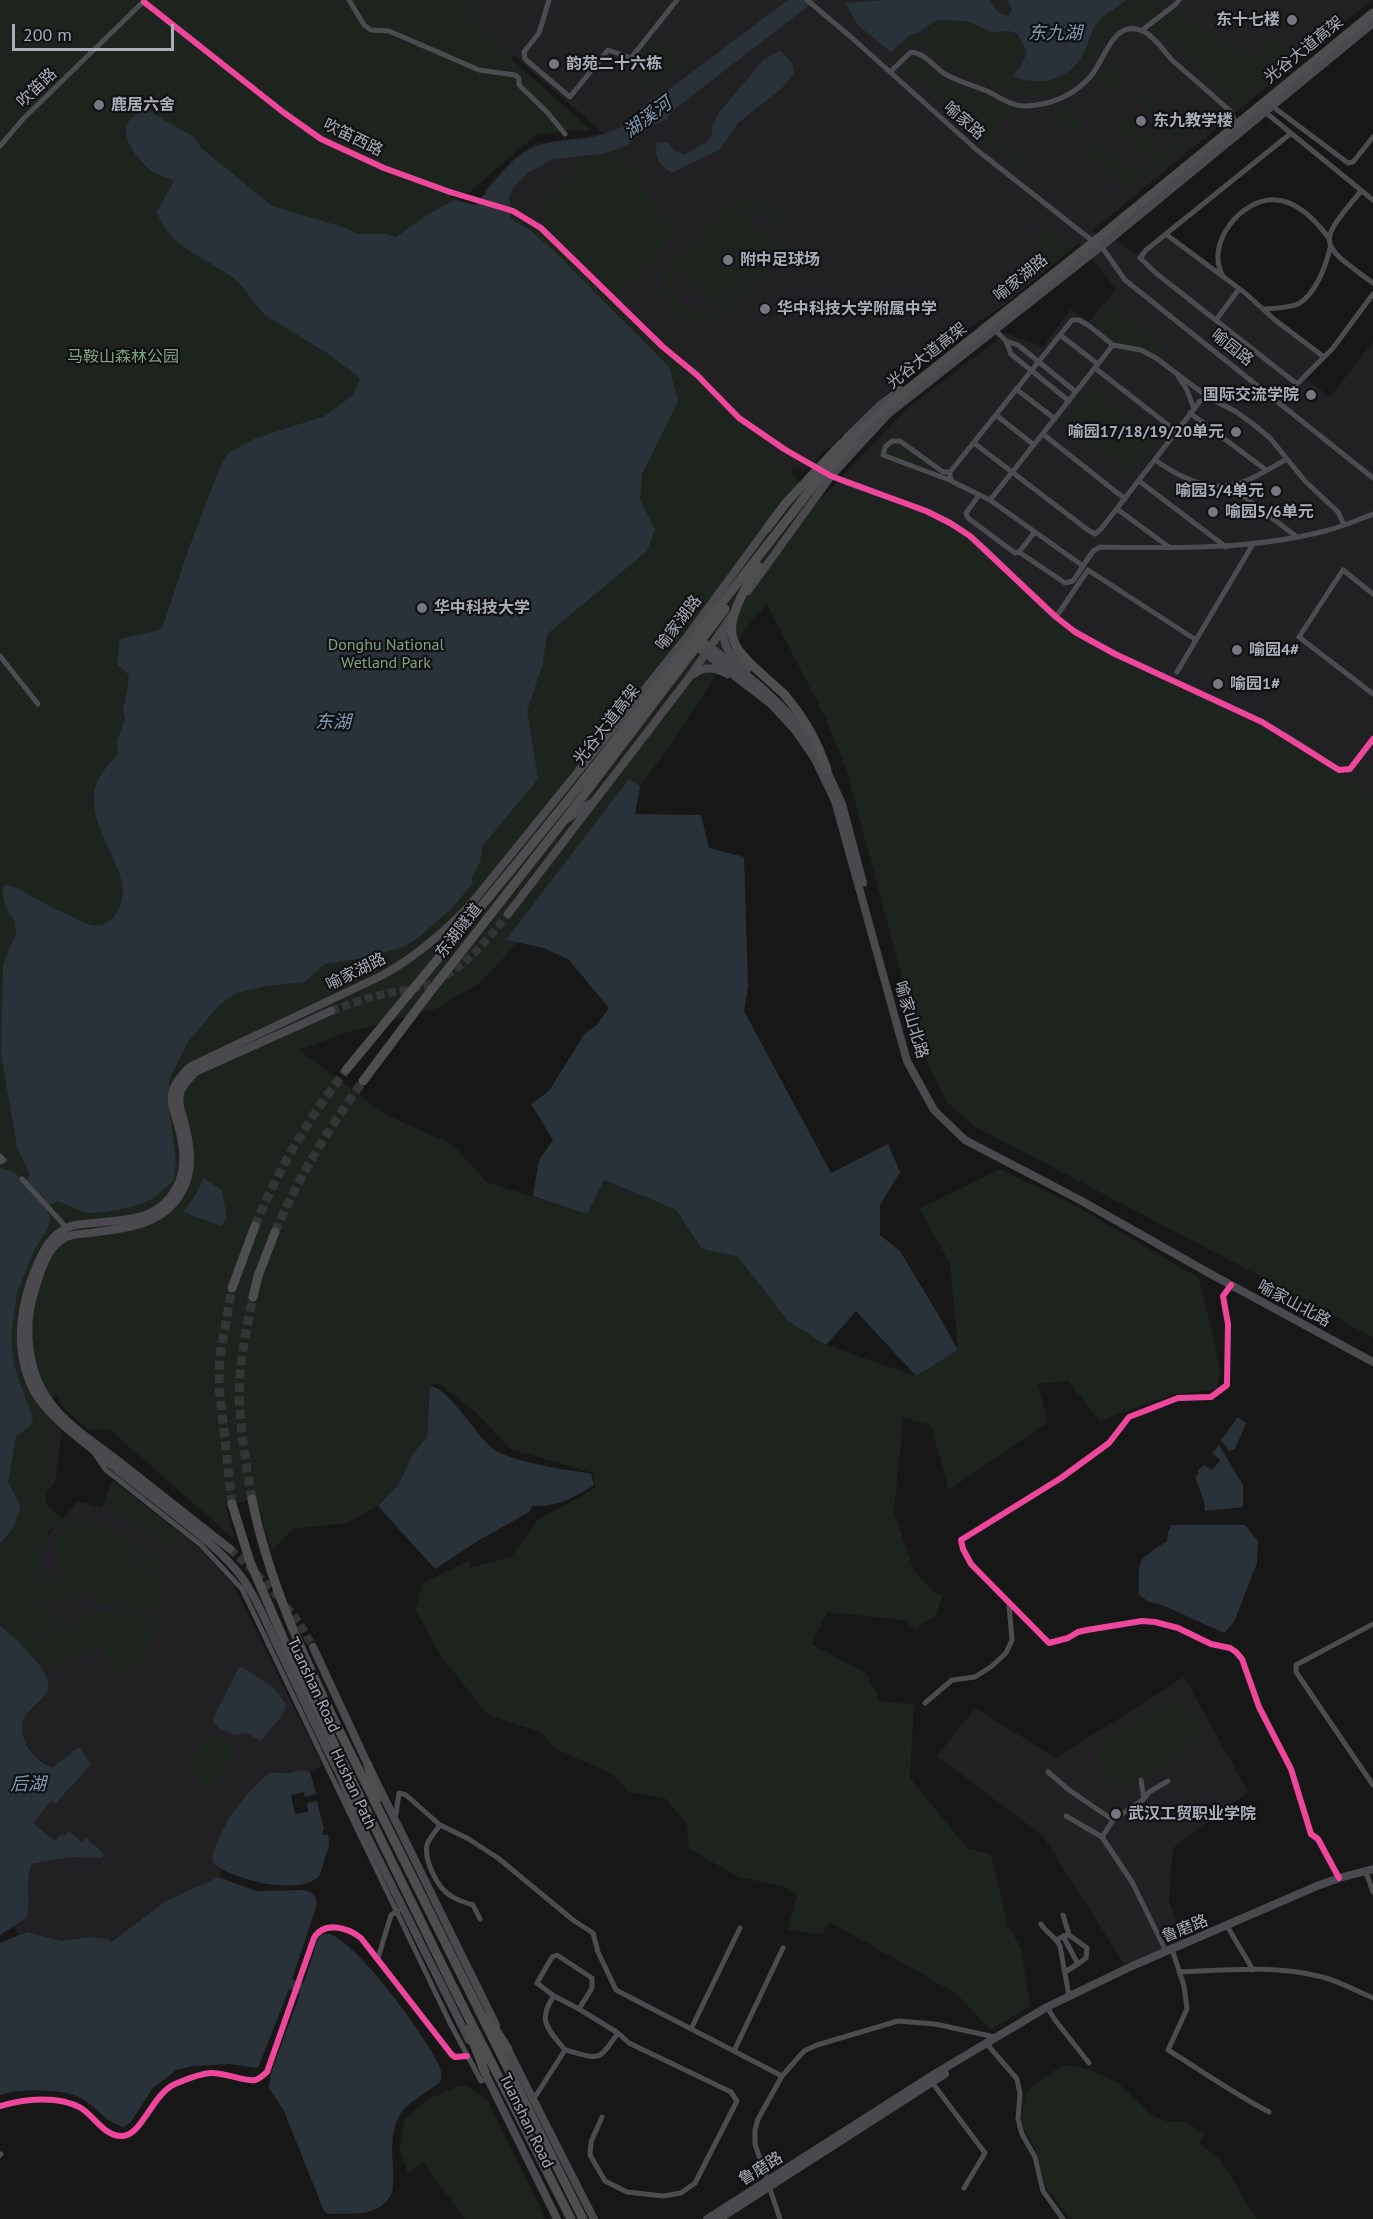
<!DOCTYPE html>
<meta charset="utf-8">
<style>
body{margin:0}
#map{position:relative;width:1373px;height:2219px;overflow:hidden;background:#171717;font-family:"PT Sans",sans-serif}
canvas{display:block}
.scale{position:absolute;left:12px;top:24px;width:162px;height:27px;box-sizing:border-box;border:3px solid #a8adb8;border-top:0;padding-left:8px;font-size:18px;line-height:21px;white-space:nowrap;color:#a8adb8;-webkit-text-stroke:4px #111113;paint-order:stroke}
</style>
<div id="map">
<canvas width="1373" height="2219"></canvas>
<div class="scale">200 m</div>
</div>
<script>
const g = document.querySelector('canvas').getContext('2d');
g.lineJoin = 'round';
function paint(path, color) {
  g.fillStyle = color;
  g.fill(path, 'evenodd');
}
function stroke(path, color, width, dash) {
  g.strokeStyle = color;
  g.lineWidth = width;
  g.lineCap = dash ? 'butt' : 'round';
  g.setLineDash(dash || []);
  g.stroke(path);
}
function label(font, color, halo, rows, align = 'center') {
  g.font = font + ' "PT Sans","Noto Sans SC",sans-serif';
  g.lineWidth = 4.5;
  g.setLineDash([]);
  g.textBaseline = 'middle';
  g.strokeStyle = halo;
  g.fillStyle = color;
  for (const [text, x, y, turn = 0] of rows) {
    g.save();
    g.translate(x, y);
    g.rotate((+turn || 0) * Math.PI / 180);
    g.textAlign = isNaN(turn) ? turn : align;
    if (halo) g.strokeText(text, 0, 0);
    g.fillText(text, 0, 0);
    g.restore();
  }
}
const built = new Path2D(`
 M476,0H1372L1092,231L1117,241L1135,254L1165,234L1323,359L1307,379L1330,397L1373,342V1026L802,519L905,410L1006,333L1043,347L1071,309L1089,322L1116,289L1079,243L1004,305L927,356L803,472L794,467L697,596L0,961L502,214L484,191L512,160L535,144L591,136L603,133L472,19Z
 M44,1415L62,1432L55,1482L35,1508Z
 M78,1501L102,1507L174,1547L184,1536L201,1550L233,1584L322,1765L310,1772L301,1770L289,1773L273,1771L235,1809L218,1842L212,1858L214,1864L222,1870L218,1877L166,1901L110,1942L107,1939L90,1937L62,1941L27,1932L19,1934L15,1926L25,1920L28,1879L32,1864L72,1857L89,1856L86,1839L82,1842L65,1836L55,1841L33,1822L51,1800L55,1803L91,1765L57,1764L51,1766L36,1758L28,1746L24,1739L22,1724L47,1677L15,1636L36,1549Z
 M1184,1677L1248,1792L1173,1848L1169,1901L1183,1940L1124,1964L1043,1836L937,1756L975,1708L1056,1758Z`);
const green = new Path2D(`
 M0,0H476L473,19L515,57H509L591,130L537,134L468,193H456L450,197L541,228L780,459L799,481L811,512L827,493L853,490L929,518L953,530L975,547L1032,603L1059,625L1113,657L1248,721L1319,762L1373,798V1338L1313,1304L974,1126L946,1101L921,1048L846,768L825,717L767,604L750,623L673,741L562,895L480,983L435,1009L345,1033L299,1050L386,1115L452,1144L487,1182L587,1214L603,1180L676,1210L702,1249L738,1257L788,1321L826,1345L916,1376L958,1350L950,1263L919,1209L1000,1169L1074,1205L1199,1278L1221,1371L1216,1389L1171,1395L1100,1421L1068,1381L1038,1384L1048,1422L949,1490L931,1425L903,1418L894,1512L914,1571L935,1593L942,1596L936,1616L915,1629L903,1620L827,1612L812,1644L866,1673L880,1701L914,1705L910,1778L967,1848L991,1855L1008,1926L1021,1948L1030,2006L990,2030L957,1994L830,1922L822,1934L787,1930L797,1896L786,1887L739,1877L689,1849L687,1824L665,1798L628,1792L614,1775L552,1747L543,1733L488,1715L441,1656L415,1609L423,1583L470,1560V1568L511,1557L538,1520L595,1488L593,1473L511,1449L476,1413L438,1383L430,1386L427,1437L412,1455L399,1484L378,1506L347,1523L293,1529L272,1550L256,1498L225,1506L235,1540L109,1429L89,1430L67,1411L54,1393L46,1504L62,1519C56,1526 45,1534 43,1542C38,1556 42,1582 46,1594L42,1597L43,1600L38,1604L44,1602L46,1608L51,1606L56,1617L65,1623L35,1636V1638L63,1626L65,1630L76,1625L75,1621L106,1608L130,1615L154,1617L157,1620L144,1661L120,1676L101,1646L46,1669L34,1645L13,1906L0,1913Z
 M1129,0L1169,3L1143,22H1127L1116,26L1103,42L1098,43C1082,82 1057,104 1013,93C1004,91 996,84 988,81C972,75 960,72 945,63C936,59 929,47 919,44C909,42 902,52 896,58L892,54L910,37L920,33L937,22H966L992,34L1008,32L1018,36L1026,53L1011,77C1039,90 1073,81 1086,52C1090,42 1091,31 1099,22C1107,12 1120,8 1129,0Z
 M1175,11L1255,61L1273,35L1298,52L1237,106L1151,25Z
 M655,39L684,64L651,87L631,69Z
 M917,57L939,75L965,89L1015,108L1016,111L1001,120L990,133L1025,164L1020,170L993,148L902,66L912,58Z
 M1108,63L1125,77L1118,92L1097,78Z
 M1144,94L1193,137L1129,190L1089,154L1099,142L1138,176L1154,162L1113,126L1123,116L1164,153L1179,138L1137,101Z
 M1063,106L1086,128L1075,133L1047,111Z
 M588,150L616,151L643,173L639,184L675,233L618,296L546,224L544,203Z
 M740,194C748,201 752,200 762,202C785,210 794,235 783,256L719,319C698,326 675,322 667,298C664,289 666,282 660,275ZM751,209C773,211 785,230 777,250L740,212ZM739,213L680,270L717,308L775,253C765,265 723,309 710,313C699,316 687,313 680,304C672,295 672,284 676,273Z
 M1048,227L1071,249L1031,280L1030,275L1050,258L1031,242Z
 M1109,303L1164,347L1157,355L1143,347L1116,343L1093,325Z
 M1090,388L1156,442L1131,474L1064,421Z
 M896,443L937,472L886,454L888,447Z
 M112,1480L184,1536L174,1547L102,1507Z
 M74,1521L97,1526L127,1538C131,1544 127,1550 131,1557C136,1565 144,1569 145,1578H151C150,1566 136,1560 135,1549L139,1545C161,1548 172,1592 160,1609C139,1619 121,1598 98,1606L91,1589L55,1604L50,1590L52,1582L60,1580C59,1561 48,1527 74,1521Z
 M1170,1702C1196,1701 1209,1727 1191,1747L1120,1793L1117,1789L1122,1785C1103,1780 1090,1759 1106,1742C1114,1733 1159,1705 1170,1702Z
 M208,1734L234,1747L222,1775L208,1791L194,1774L186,1769Z
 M1065,2065L1088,2069L1118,2083L1152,2115L1168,2122H1185L1205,2133L1199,2143L1220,2160L1257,2219H1070L1046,2187L1035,2149L1024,2128L1021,2115L1026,2094L1029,2089L1055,2070Z
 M465,2085L487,2100L539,2204L544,2219H465L423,2162L408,2174L399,2147L405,2119L427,2100L453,2088Z`);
const water = new Path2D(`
 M788,0H816L672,111L666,120L653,125L628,144L615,150L601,154L553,159L529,172L513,188L509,197L511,219L531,231L557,254L669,367L678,401L642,474L640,500L655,529L647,551L547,634L543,663L527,711L538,779L483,845L480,862L472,876V884L451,909L418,938L405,946L370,957L324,964L305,982L267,986L237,993L220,1004L188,1042L169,1080V1109L176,1161L174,1180L152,1199L132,1207L106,1212L87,1213L58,1201L46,1207L50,1219L48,1228L34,1250L17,1293L11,1336L14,1366L33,1419L29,1427L16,1436L8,1482L19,1502L20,1510L13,1528L0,1543V1168L12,1171L24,1180L28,1179L30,1175L17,1147L1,1054L3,966L6,956L16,935L15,922L5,906L2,889L5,884C17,887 27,894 38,900C48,906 60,911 71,916C77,919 85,924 92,925C115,929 126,901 122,883C116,855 95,832 94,801C93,779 106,769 118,753L117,741L125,719L123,710L128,686L129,675L117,664L120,639L162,629L189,548L220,467L228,453L256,438L325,416L352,396L360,380L356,375L327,353L265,315C254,305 249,292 238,282C211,258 170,251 157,212L174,181C167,177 158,175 152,171C139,161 124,143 126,126C131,117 139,109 150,112L194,137L201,148L272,206L346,228L358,234H386L396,237L422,218L454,200L475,205C496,182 514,149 548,143C573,138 590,141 615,130C630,124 638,110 650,100C654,98 659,96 663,94Z
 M886,0H990C993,8 999,15 1009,16L1012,11L1008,0H1126C1117,9 1104,13 1097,23C1090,32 1089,42 1084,52C1071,80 1039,88 1013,76L1021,66L1027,53L1018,34L1009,31L992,32L966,21L937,20L919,32L908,36L891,52L858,25L845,3Z
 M780,51L792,63L794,73L782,88L738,123L719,150L672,173C659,165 654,158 657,142H667L675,151L684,155L707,142L712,134V127L718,114L764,59Z
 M629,779L640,787L635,814L701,815L709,848L744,857L748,986L744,1011L831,1173L888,1144L900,1172L880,1205V1235L900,1251L939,1316L958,1350L916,1376L856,1311L826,1345L788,1321L738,1257L702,1249L676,1210L604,1180L587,1214L533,1196L539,1160L553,1140L531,1104L549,1091L585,1033L597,1025L609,1008L569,960L544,948L506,940Z
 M203,1178L222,1190L227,1218L222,1225H219L183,1212L196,1194Z
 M430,1386C448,1387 476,1435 492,1448C513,1463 565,1469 591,1474L594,1485C574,1498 557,1507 532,1506L529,1512L481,1539L435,1569L378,1506L399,1484L412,1455L427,1437Z
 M1238,1417L1246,1423L1235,1449L1229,1451L1221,1440Z
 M1219,1445L1243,1485V1507L1205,1511L1204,1501L1195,1477L1198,1474V1470L1204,1465L1212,1470L1220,1460L1212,1453Z
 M1172,1525H1245L1258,1541L1257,1563L1234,1622L1224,1633L1162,1605L1149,1602L1139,1595C1139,1558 1135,1562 1167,1541L1168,1532Z
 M0,1626C12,1634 46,1667 48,1682C52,1706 6,1708 28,1747C34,1757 42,1764 53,1767L79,1747L91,1765L55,1804L51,1801L33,1823L55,1841L62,1833L65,1836L69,1831L82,1842L86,1838L104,1854L102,1858L72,1857L32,1864C25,1879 31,1900 27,1918L0,1935Z
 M242,1667L274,1688L286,1704L284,1713L261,1741L246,1733L234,1735L219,1728L213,1722L214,1716L238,1669Z
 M301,1770L310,1772L316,1794L305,1797L304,1792L291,1795L295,1814L308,1812L307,1803L317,1801L324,1830L322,1831L323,1835H328C331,1846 327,1850 324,1861C322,1867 322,1874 317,1878C295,1895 234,1880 214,1864L212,1858C221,1825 244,1793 271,1772L289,1773Z
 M218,1877L256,1891L303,1890C311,1891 317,1896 317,1904L292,1979L304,1983L318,1939C320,1937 322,1934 325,1934C349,1929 433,2046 440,2068C442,2073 442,2077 440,2082C429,2091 416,2098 406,2107C383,2131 397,2165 392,2193C380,2218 351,2213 328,2214L324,2211L284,2111L269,2088L271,2073L300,1994L289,1989L258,2068L230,2064L192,2066L176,2070L153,2088L130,2123L124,2127C106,2123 97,2107 82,2099C64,2088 20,2088 0,2095V1943L27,1932L62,1941L90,1937L108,1939L111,1942L166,1901Z`);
const secondaryTunnel = new Path2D(`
 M331,1011C350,1004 369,997 389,993C405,990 423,988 438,980C467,965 488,939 508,914
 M230,1549L263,1580L278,1597
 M286,1606L300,1624L313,1647`);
const highwayTunnel = new Path2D(`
 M255,1226C280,1166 307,1121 346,1070
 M275,1232C299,1176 328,1130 363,1081
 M252,1499C247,1470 242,1441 240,1412C237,1373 245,1334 253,1297
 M232,1504L219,1386L220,1356L232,1288`);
const street = new Path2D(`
 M349,0L364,25L371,30L389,31L479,70L515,75L519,78V85L547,112L565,134
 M549,0L539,33L524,52L525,59L570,97L608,50L631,58L677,0
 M807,0L851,37L977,150L1104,250L1125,280L1373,478
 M144,2L283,112L321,139L384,168L450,192L513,211L541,228L663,347L697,375L739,418L799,458L819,468
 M1141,31L1176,4L1179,0
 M890,72L911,52C925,53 933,66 945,74C959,82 973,85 987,91C1000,97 1010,106 1025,106C1050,105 1073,96 1090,77C1105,61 1112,18 1143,31C1155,37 1163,50 1172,60C1191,77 1212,94 1231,112L1235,122
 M1272,106L1348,163L1353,162L1373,137
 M1265,112L1373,200
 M1290,134L1146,250L1140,258L1157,274L1297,384L1333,348L1373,294
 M0,146L23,119L145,0
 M1361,191C1317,244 1317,242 1373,283
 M1167,235L1245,293L1275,320L1324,357
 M1223,276C1204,244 1242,197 1276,200C1297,201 1316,221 1328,237
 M1265,309C1275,308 1289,308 1298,304C1315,295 1326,266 1330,248
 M1216,320L1239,289
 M996,331L1006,341
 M1060,335L1098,364
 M1095,368L1177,432
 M1178,376L1187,390L1194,409L1200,401L1209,398
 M1016,389L1055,419
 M1069,401L1011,354L1006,341L1018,345L1076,392
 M1190,413L1266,470
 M996,415L1034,445
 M1043,434L1125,499
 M974,443L1088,530L1095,534L1101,529L1194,409
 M1155,460C1176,475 1204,490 1231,485C1250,482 1270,468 1287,459
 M950,472H943L900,441H892L885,447L883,455L952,481
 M829,475C875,498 930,503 970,536C1008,566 1037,608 1078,633C1137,668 1201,691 1262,722C1289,736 1314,753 1339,770L1350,769L1373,739
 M1139,481L1226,547
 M1230,486L1297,537
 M979,495L966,513L968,518L1015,553L1019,552L1065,583L1073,581L1093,551L1100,547C1176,548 1251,550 1325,531C1342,527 1357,520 1373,514
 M990,500L1113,345
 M1117,509L1169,547
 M1019,552L1034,533
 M1083,566L990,500L953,482L950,477V472L1072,320H1079L1088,325L1113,345L1141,350L1156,358L1209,398L1235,411L1253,424L1270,438L1305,481L1338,512L1344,525
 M1373,594L1343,570L1299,637L1373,694
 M1056,617L1088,570L1196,640
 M0,656L38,704
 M1177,672L1253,544
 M0,1156L4,1160L0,1162
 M22,1179L66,1227
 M1231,1285L1223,1296L1228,1324L1227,1385L1211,1397L1178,1398L1129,1417L1109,1443L1061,1478L961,1540L963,1549L971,1564L1049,1643L1068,1638L1078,1632L1087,1630L1142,1621L1155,1622L1178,1628L1211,1644L1230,1648L1236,1652L1242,1659L1259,1707L1291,1769L1311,1834L1318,1839L1339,1878
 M95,1454L106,1470L201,1545L242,1589L450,2023L481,2081L487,2079
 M1373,1624L1296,1665V1672L1373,1785
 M925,1703L952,1680L975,1677L992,1666L1006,1653L1012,1640L1009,1605
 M1048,1772L1069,1790L1113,1820L1102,1837
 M1144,1799L1149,1792L1168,1781
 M394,1814H396L399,1793L406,1795L440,1825L467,1838L498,1858L573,1920L593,1933L598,1952L616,1990L782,2076
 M1066,1816L1102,1837L1132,1882L1166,1951
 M1113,1820L1144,1799L1141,1780
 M440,1825C436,1831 429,1838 427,1845C424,1860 437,1888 451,1896C457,1900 466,1903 473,1905L480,1919
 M1366,1872L1373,1892
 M1063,1915L1069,1935
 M1041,1924C1046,1933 1055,1936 1060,1946L1069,1996
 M1227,1926L1253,1970
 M1063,1936L1069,1935L1087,1948L1086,1958L1078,1964
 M1057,1940L1063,1936L1078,1964L1065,1972
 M1172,1949L1184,1986L1187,2009L1168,2050C1202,2071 1234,2094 1269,2112
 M378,1958L391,1915L398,1911
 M1179,1972C1226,1970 1276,1965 1322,1977C1339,1981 1356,1991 1373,1998
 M1047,2007L1055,2020L1089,2063
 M691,2029L740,1928
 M986,2043L1017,2079L1020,2094L1018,2119L1022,2134L1035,2157L1043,2191L1063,2219
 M565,2050C600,2059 597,2063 618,2033L579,2009
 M734,2051L783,1948
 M931,2081L985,2153L964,2188
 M533,2100L565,2050C549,2030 536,2021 554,1996L537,1983L552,1957L557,1955L592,1978V1988L579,2009L554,1996
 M602,2117L591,2142L590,2155L605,2181L627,2192L663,2196L681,2193L695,2183L737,2101L731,2092L629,2043L618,2033
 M0,2155L1,2154
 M780,2219L755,2144V2130L758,2119L782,2076L804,2051L817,2045L898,2021L935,2024L995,2037`);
const secondary = new Path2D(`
 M1108,241L1373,23
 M846,438L879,406L900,390
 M748,591L831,476L888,414L1086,258
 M725,627C719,646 734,658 747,670
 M698,638C741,670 786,702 815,748
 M692,643L771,704L795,730L815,759L835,801L907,1061L934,1110L965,1140L1080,1200L1207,1272L1373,1362
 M694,674C704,666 715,667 727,674
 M825,767L842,804L863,883
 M567,819L589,804
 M508,914L688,679L733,614
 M230,1549C191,1518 151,1487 112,1456C91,1440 66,1424 50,1402C28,1373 23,1328 34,1293C39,1277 45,1252 60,1241C68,1234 80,1234 90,1233C119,1229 154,1227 174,1203C195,1178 192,1151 184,1121C181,1112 177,1100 181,1090C184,1084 190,1078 195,1072L331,1011
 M313,1647L368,1765L496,2025
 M469,2040L352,1806L340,1775C319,1734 299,1691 279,1649C267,1625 257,1598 241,1576C222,1552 199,1534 175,1515C145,1492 115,1469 86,1444C67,1429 48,1414 35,1393C16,1359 18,1319 30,1283C38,1260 49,1231 75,1225C96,1222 119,1222 139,1217C177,1206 189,1172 181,1137C179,1125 173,1113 172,1101C170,1087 181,1075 191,1066L383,975C418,955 443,933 471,904L686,638L769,525
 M506,2046L594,2219
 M482,2067L557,2219
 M707,2219L928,2078L1047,2007L1132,1966L1317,1886L1339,1878L1373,1869
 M719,2219L945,2074`);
const highway = new Path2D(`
 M1096,240L1373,13
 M767,528L786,503
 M784,694C804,718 817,740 827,770
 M512,869L572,795
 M363,1081L426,997L580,800
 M232,1288L255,1226
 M253,1297L258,1276L275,1232
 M252,1499C268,1579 301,1651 336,1724L583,2219
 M232,1504L250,1562L290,1654L451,1983L571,2219
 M368,1765L378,1798
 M352,1806L355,1788
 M488,2018L508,2049
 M468,2029L485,2072`);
const secondaryBridge = new Path2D(`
 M1086,258L1108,241`);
const highwayBridge = new Path2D(`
 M786,503L841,444L851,437
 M758,566C715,640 725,641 784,694
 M572,795L818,480L861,431L884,408L1096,240
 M580,800L725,609
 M346,1070L512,869`);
const cycleway = new Path2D(`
 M144,2L283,112L321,139L384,168L450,192L513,211L541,228L663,347L697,375L739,418L784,449L831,476L926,511L950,523L970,536L1056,617L1075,632L1115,654L1262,722L1339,770L1350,769L1373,739
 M1231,1285L1223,1296L1228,1324L1227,1385L1211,1397L1178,1398L1129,1417L1109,1443L1061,1478L961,1540L963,1549L971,1564L1049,1643L1068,1638L1078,1632L1087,1630L1142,1621L1155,1622L1178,1628L1211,1644L1230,1648L1236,1652L1242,1659L1259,1707L1291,1769L1311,1834L1318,1839L1339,1878
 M0,2106C24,2099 58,2095 81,2108C95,2117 104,2136 122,2136C142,2136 152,2094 175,2084C187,2079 198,2074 210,2073C224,2072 245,2082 255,2080C260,2079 263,2075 267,2072L314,1938C324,1921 347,1927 361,1938L452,2055L455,2057L467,2056`);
const markers = [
 [1292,20,6,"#757880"],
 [554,64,6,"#757880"],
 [99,105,6,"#757880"],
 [1141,121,6,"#757880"],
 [728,260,6,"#757880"],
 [765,309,6,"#757880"],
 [1311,395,6,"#757880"],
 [1236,432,6,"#757880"],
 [1276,491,6,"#757880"],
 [1213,512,6,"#757880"],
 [422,608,6,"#757880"],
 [1237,650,6,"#757880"],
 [1218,684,6,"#757880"],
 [1116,1814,6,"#757880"]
];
const poiNames = [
 ["东十七楼",1280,20,"right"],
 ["韵苑二十六栋",566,64],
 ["鹿居六舍",111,105],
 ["东九教学楼",1153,121],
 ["附中足球场",740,260],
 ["华中科技大学附属中学",777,309],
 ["国际交流学院",1299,395,"right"],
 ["喻园17/18/19/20单元",1224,432,"right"],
 ["喻园3/4单元",1264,491,"right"],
 ["喻园5/6单元",1225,512],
 ["华中科技大学",434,608],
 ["喻园4#",1249,650],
 ["喻园1#",1230,684],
 ["武汉工贸职业学院",1128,1814]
];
const streetNames = [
 ["光谷大道高架",1304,50,-39],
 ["吹笛路",37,88,-44],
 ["喻家路",964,121,41],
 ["吹笛西路",353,138,26],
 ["喻家湖路",1021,278,-39],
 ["喻园路",1232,348,38],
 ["光谷大道高架",927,356,-38],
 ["喻家湖路",679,623,-53],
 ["光谷大道高架",607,725,-52],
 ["东湖隧道",459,931,-52],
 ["喻家湖路",356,972,-26],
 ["喻家山北路",911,1020,73],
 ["喻家山北路",1294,1304,28],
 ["Tuanshan Road",313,1685,65],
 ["Hushan Path",353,1789,65],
 ["鲁磨路",1185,1929,-22],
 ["Tuanshan Road",526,2121,64],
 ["鲁磨路",761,2169,-32]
];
const parkNames = [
 ["马鞍山森林公园",123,357],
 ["Donghu National",386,645],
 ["Wetland Park",386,663]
];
const waterNames = [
 ["东九湖",1055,34],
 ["湖溪河",648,118,-37],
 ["东湖",333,723],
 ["后湖",28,1785]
];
paint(built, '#212123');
paint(green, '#1d241e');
paint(water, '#2a3239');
stroke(secondaryTunnel, '#343537', 8, [8, 4]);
stroke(highwayTunnel, '#343537', 9, [9, 4.5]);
stroke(street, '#4b4c50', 5);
stroke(secondary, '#4a4a4e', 8);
stroke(highway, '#4e4e51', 9);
stroke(secondaryBridge, '#4a4a4e', 8);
stroke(highwayBridge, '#4e4e51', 9);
stroke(cycleway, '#ed469a', 6);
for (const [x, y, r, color] of markers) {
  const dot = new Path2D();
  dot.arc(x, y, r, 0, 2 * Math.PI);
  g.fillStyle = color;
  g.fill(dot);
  stroke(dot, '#111113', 2);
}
label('bold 16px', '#a8adb8', '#111113', poiNames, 'left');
label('16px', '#a8adb8', '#111113', streetNames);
label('16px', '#7fa381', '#111113', parkNames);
label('italic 18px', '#7f9bb3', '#111113', waterNames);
</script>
